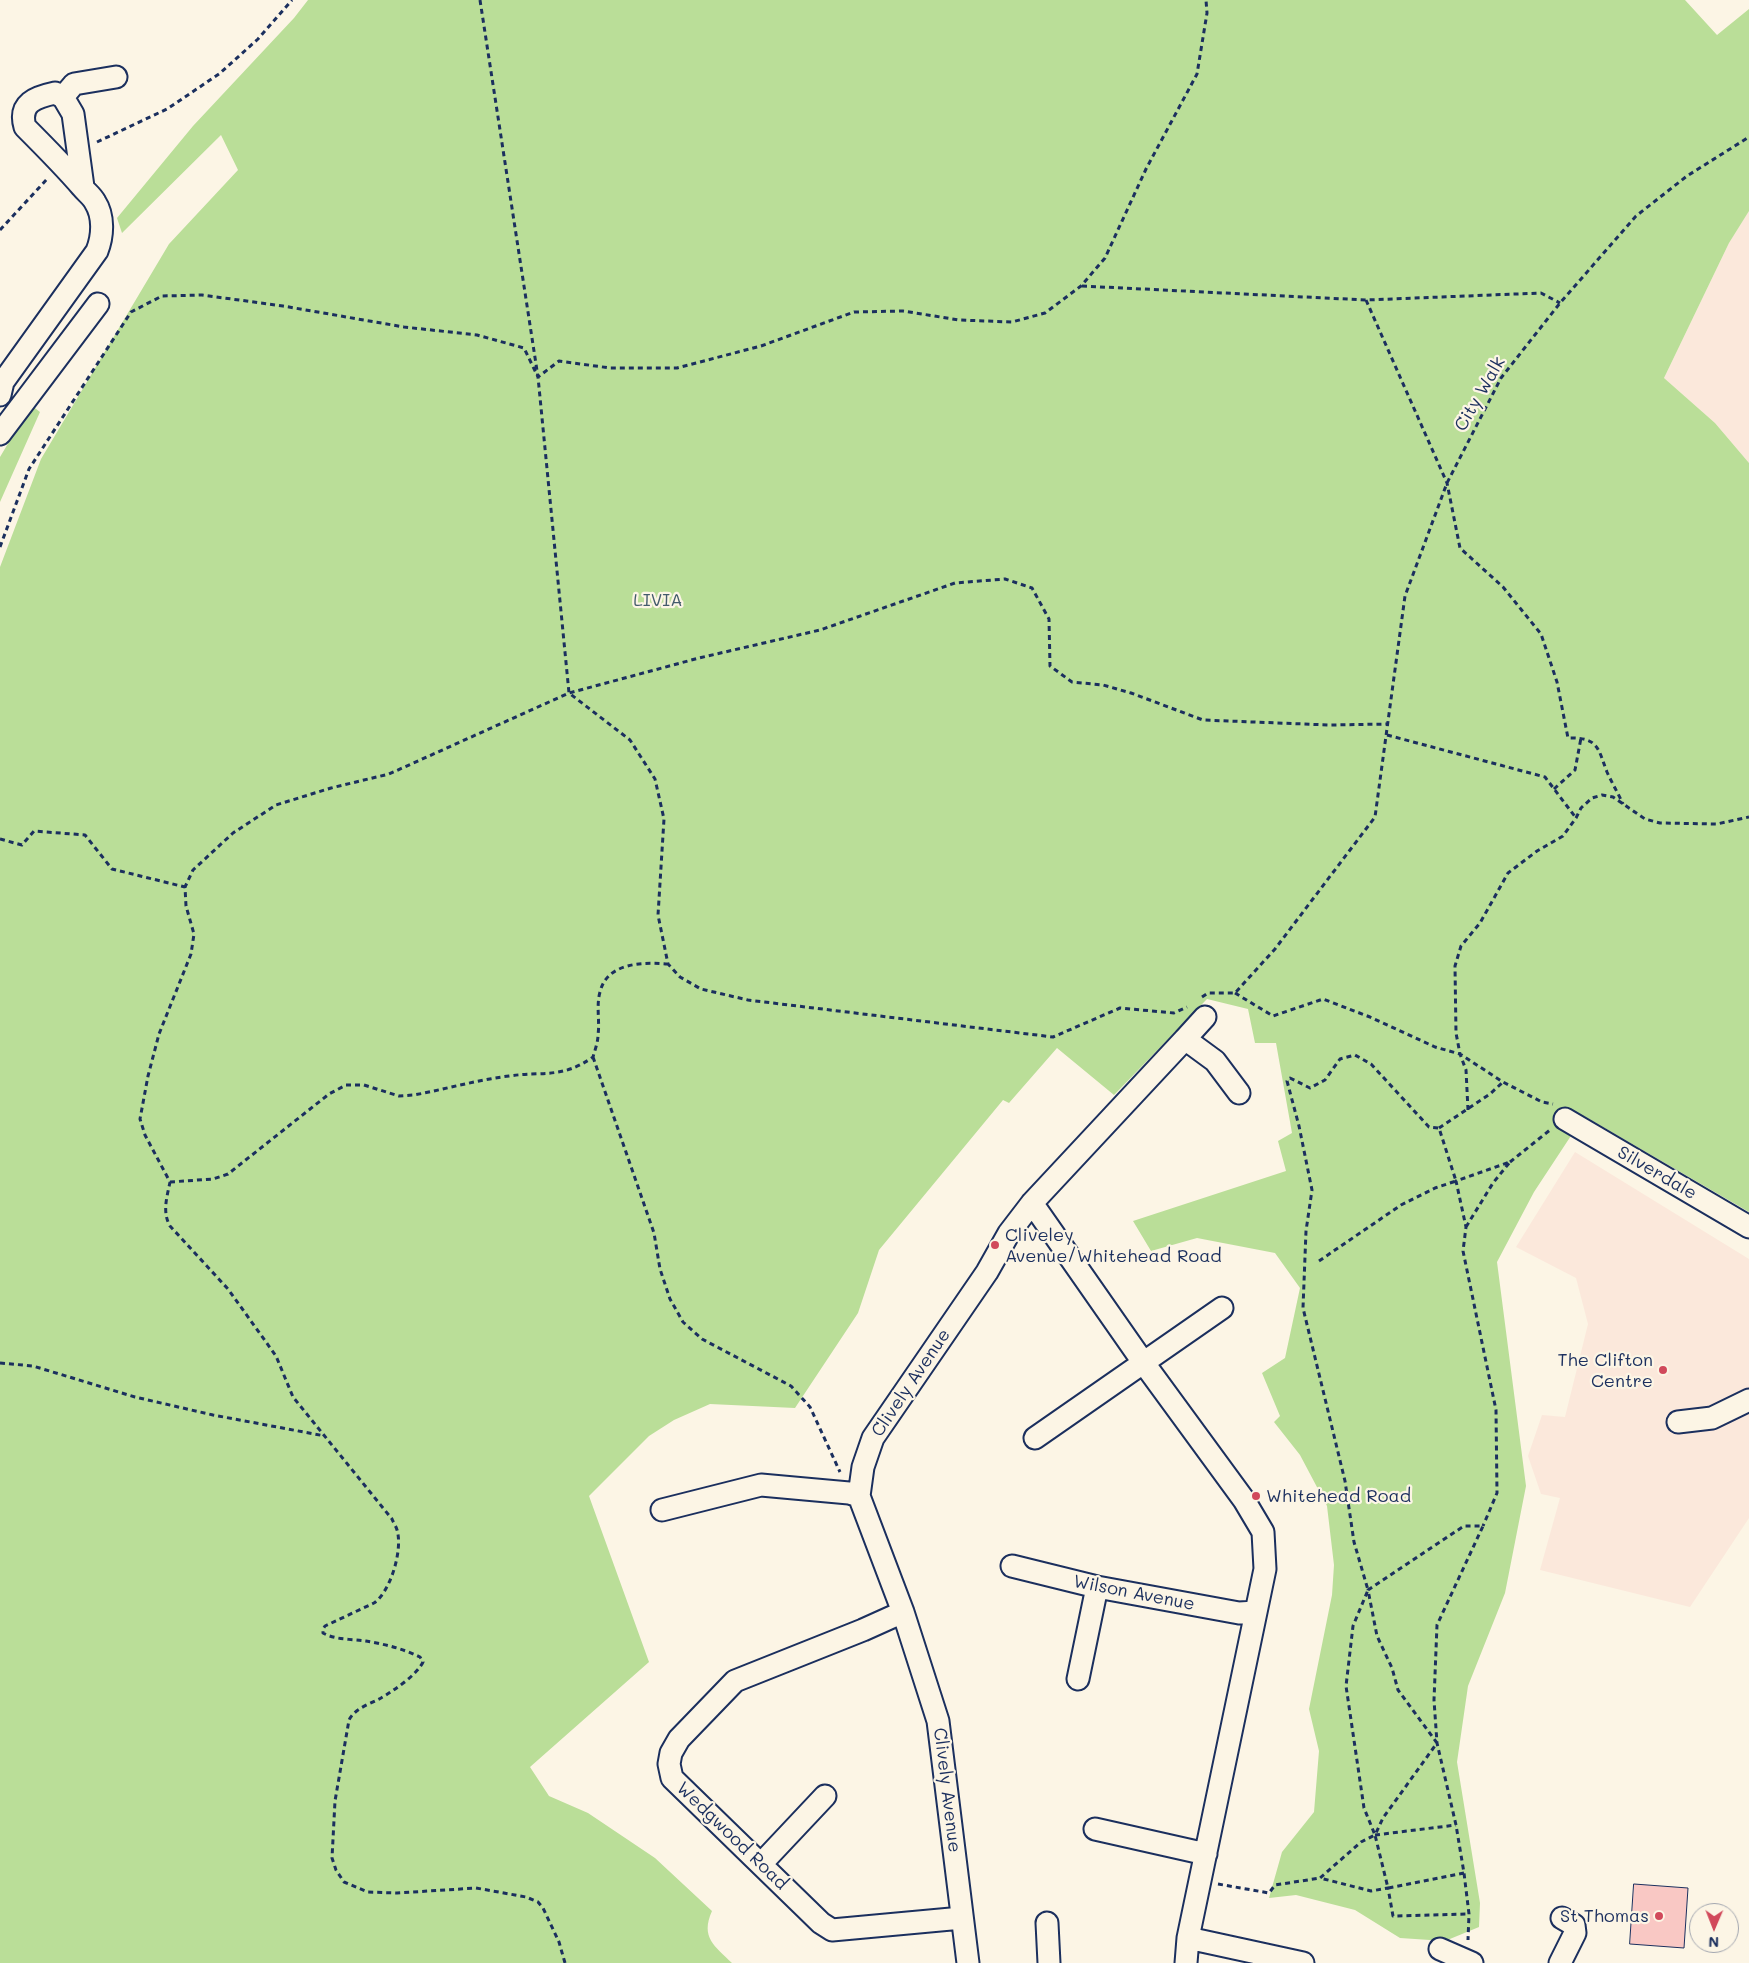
<!DOCTYPE html>
<style>
body{margin:0}
#map{position:relative;width:1749px;height:1963px;overflow:hidden;background:#fcf5e5;font-family:Mali,sans-serif}
canvas{display:block}
.north{position:absolute;left:1689px;top:1903px;width:50px;height:50px;box-sizing:border-box;background:#fcf5e5;border:1px solid #a2a6af;border-radius:50%;rotate:181deg;font-size:14px;font-weight:700;line-height:20px;text-align:center;color:#1b2f5e}
.north::after{content:'';display:block;margin:auto;width:18px;height:22px;background:#d1495b;clip-path:polygon(50% 0,100% 100%,50% 72%,0 100%)}
</style>
<div id="map">
<canvas width="1749" height="1963"></canvas>
<div class="north">N</div>
</div>
<script>
const g = document.querySelector('canvas').getContext('2d');
g.lineJoin = 'round';
function paint(path, color) {
  g.fillStyle = color;
  g.fill(path, 'evenodd');
}
function stroke(path, color, width, dash) {
  g.strokeStyle = color;
  g.lineWidth = width;
  g.lineCap = dash ? 'butt' : 'round';
  g.setLineDash(dash || []);
  g.stroke(path);
}
function label(font, color, halo, rows, align = 'center') {
  g.font = font + ' Mali,sans-serif';
  g.lineWidth = 4.5;
  g.setLineDash([]);
  g.textBaseline = 'middle';
  g.strokeStyle = halo;
  g.fillStyle = color;
  for (const [text, x, y, turn = 0] of rows) {
    g.save();
    g.translate(x, y);
    g.rotate((+turn || 0) * Math.PI / 180);
    g.textAlign = isNaN(turn) ? turn : align;
    if (halo) g.strokeText(text, 0, 0);
    g.fillText(text, 0, 0);
    g.restore();
  }
}
const built = new Path2D(`
 M1749,211V463L1715,423L1664,378L1729,243Z
 M1575,1152L1749,1259V1518L1690,1607L1540,1570L1560,1498L1541,1494L1528,1456L1542,1415L1565,1417L1588,1324L1576,1278L1516,1247Z`);
const green = new Path2D(`
 M308,0H1685L1717,35L1749,9V211L1729,243L1664,378L1715,423L1749,463V1212L1584,1116L1534,1192L1497,1262L1526,1486L1505,1593L1468,1686L1457,1762L1480,1903L1479,1927L1445,1941L1400,1938L1355,1910L1296,1895L1269,1898L1282,1852L1314,1812L1319,1751L1309,1709L1332,1595L1334,1565L1327,1506L1300,1455L1274,1422L1280,1416L1262,1373L1285,1358L1300,1288L1275,1253L1197,1238L1151,1251L1133,1221L1286,1171L1278,1141L1292,1133L1276,1043H1255L1248,1009L1207,999L1114,1095L1057,1048L1009,1103L1003,1100L879,1250L858,1313L795,1408L710,1404L674,1420L649,1436L589,1496L649,1662L530,1767L549,1796L588,1813L655,1858L712,1911C700,1938 715,1946 732,1963H0V567L41,459L169,244L238,170L221,135L122,233L117,218L193,126L294,18Z
 M31,405L40,412L0,502V457Z`);
const building = new Path2D(`
 M1634,1884L1688,1888L1684,1948L1630,1944Z`);
const path = new Path2D(`
 M480,0L538,377L569,693L630,740L655,779L664,819L658,915L668,964L680,977L701,989L748,1000L1053,1037L1120,1008L1174,1013L1187,1007
 M97,142L167,109L219,74L258,39L292,0
 M0,230L48,178
 M1082,286L1366,300L1541,293L1560,303
 M1366,300L1447,483L1460,548L1503,587L1541,634L1557,682L1568,738C1599,737 1598,749 1607,772C1612,783 1618,793 1623,804
 M0,547L29,469L131,312L162,296L202,295L283,306L404,327L477,335L524,348L538,377L559,361L610,368H677L761,346L854,312L903,311L959,320L1012,322L1045,313L1081,286L1105,258L1146,169L1197,74L1207,13L1206,0
 M1387,735L1545,777L1576,818
 M1554,789L1575,770L1581,738
 M0,839L22,845L34,831L85,835L112,869L185,887
 M1235,993L1273,1016L1323,999L1370,1017L1435,1047L1460,1054L1503,1082L1542,1102L1553,1104
 M1202,997L1208,993H1235L1275,949L1375,817L1405,596L1447,483L1501,378L1560,303L1636,216L1687,176L1749,137
 M593,1057L654,1233L660,1269L670,1299L683,1322L702,1339L791,1386L810,1407L840,1472
 M1468,1110L1466,1070L1460,1054L1456,1033L1455,966L1461,946L1480,923L1508,873L1537,851L1563,836L1576,818L1581,808L1592,798L1602,795L1613,797L1645,819L1660,823L1717,824L1749,817
 M1439,1128L1490,1094L1503,1082
 M1510,1162L1550,1130
 M170,1182L213,1179L228,1174L329,1094L346,1085H364L399,1096L414,1095C446,1089 477,1080 509,1076C543,1071 562,1079 593,1057C595,1050 598,1042 598,1035C600,1021 596,1006 600,992C607,962 644,962 668,964
 M1466,1227L1493,1183L1510,1162L1456,1181L1466,1227L1463,1251L1496,1410L1497,1493L1483,1526
 M1319,1261L1401,1205L1435,1188L1456,1181L1439,1128L1429,1127L1371,1064L1355,1055L1340,1059L1325,1080L1310,1088L1290,1078L1287,1081L1299,1126L1312,1190L1306,1231L1303,1308L1345,1481L1354,1542L1368,1590L1353,1626L1346,1686L1364,1808L1375,1835L1361,1842L1320,1878L1371,1891L1388,1888L1393,1916L1469,1914
 M0,1363L33,1366L135,1397L213,1415L325,1436
 M1375,1835L1456,1825
 M1464,1873L1388,1888L1375,1835L1383,1818L1437,1743L1398,1690L1392,1668L1377,1636L1368,1590L1464,1526H1483L1437,1625L1434,1700L1437,1743L1456,1825L1464,1873L1469,1914L1468,1940
 M1218,1884L1269,1893L1275,1885L1320,1878
 M565,1963L559,1942L543,1908L538,1902L526,1897L476,1888L397,1893L368,1892L344,1882L336,1870L332,1858L335,1801L349,1720C355,1708 370,1704 381,1698C393,1691 417,1675 423,1662L420,1657C404,1649 384,1644 366,1641C352,1639 335,1640 323,1633V1629L325,1626L374,1603C391,1591 403,1549 397,1530C396,1526 393,1522 392,1519L293,1397L276,1356L228,1289L170,1226C162,1212 167,1197 170,1182L145,1135L140,1119L148,1076L159,1034L191,954L194,934L186,906L185,887L193,870L233,833L276,805L331,788L389,774L569,693L699,658L820,630L955,583L1005,579L1032,588L1049,619L1050,666L1072,682L1103,685L1131,693L1203,720L1329,725L1389,724`);
const minor = new Path2D(`
 M63,97L74,84L116,77
 M0,395L3,382L97,251C103,236 104,216 95,202C92,196 86,192 82,187C64,166 45,147 25,127C18,103 36,97 55,93L63,97L73,114L83,187
 M0,434L98,304
 M1185,1039L1205,1017
 M1565,1119L1749,1227
 M1032,1203L1143,1362L1244,1500L1263,1532L1265,1569L1188,1938L1186,1963
 M1678,1422L1712,1418L1749,1400
 M1035,1438L1222,1308
 M662,1510L761,1485L849,1493L859,1496
 M1012,1566L1097,1587L1239,1613L1256,1612
 M903,1612L863,1630L735,1681L679,1739L671,1753L669,1764L672,1778L821,1923L832,1930L962,1918
 M1078,1679L1097,1587
 M1095,1829L1206,1854
 M761,1864L825,1796
 M1047,1923L1049,1963
 M1188,1938L1303,1963
 M1440,1949L1472,1963
 M968,1963L938,1721L903,1612L859,1496L863,1467L873,1438L987,1272L1009,1233L1032,1203L1185,1039L1215,1061L1239,1093
 M1560,1963L1575,1933L1574,1925L1562,1918`);
const markers = [
 [995,1245,5,"#d1495b"],
 [1663,1370,5,"#d1495b"],
 [1256,1496,5,"#d1495b"],
 [1659,1916,5,"#d1495b"]
];
const streetNames = [
 ["City Walk",1480,394,-60],
 ["Silverdale",1657,1173,30],
 ["Clively Avenue",911,1383,-56],
 ["Wilson Avenue",1134,1593,11],
 ["Clively Avenue",947,1790,83],
 ["Wedgwood Road",732,1836,44]
];
const parkNames = [
 ["LIVIA",658,600]
];
const poiNames = [
 ["Cliveley",1005,1235],
 ["Avenue/Whitehead Road",1005,1256],
 ["The Clifton",1653,1360,"right"],
 ["Centre",1653,1381,"right"],
 ["Whitehead Road",1266,1496],
 ["St Thomas",1649,1916,"right"]
];
paint(built, '#fbe8db');
paint(green, '#bade98');
paint(building, '#f9c8c4');
stroke(building, '#1b2f5e', 1);
stroke(minor, '#1b2f5e', 25);
stroke(path, '#1b2f5e', 3, [5, 4]);
stroke(minor, '#fcf5e5', 21);
for (const [x, y, r, color] of markers) {
  const dot = new Path2D();
  dot.arc(x, y, r, 0, 2 * Math.PI);
  g.fillStyle = color;
  g.fill(dot);
  stroke(dot, '#fcf5e5', 2);
}
label('18px', '#1b2f5e', '#fcf5e5', streetNames);
label('18px', '#435b6c', '#fcf5e5', parkNames);
label('18px', '#1b2f5e', '#fcf5e5', poiNames, 'left');
</script>
